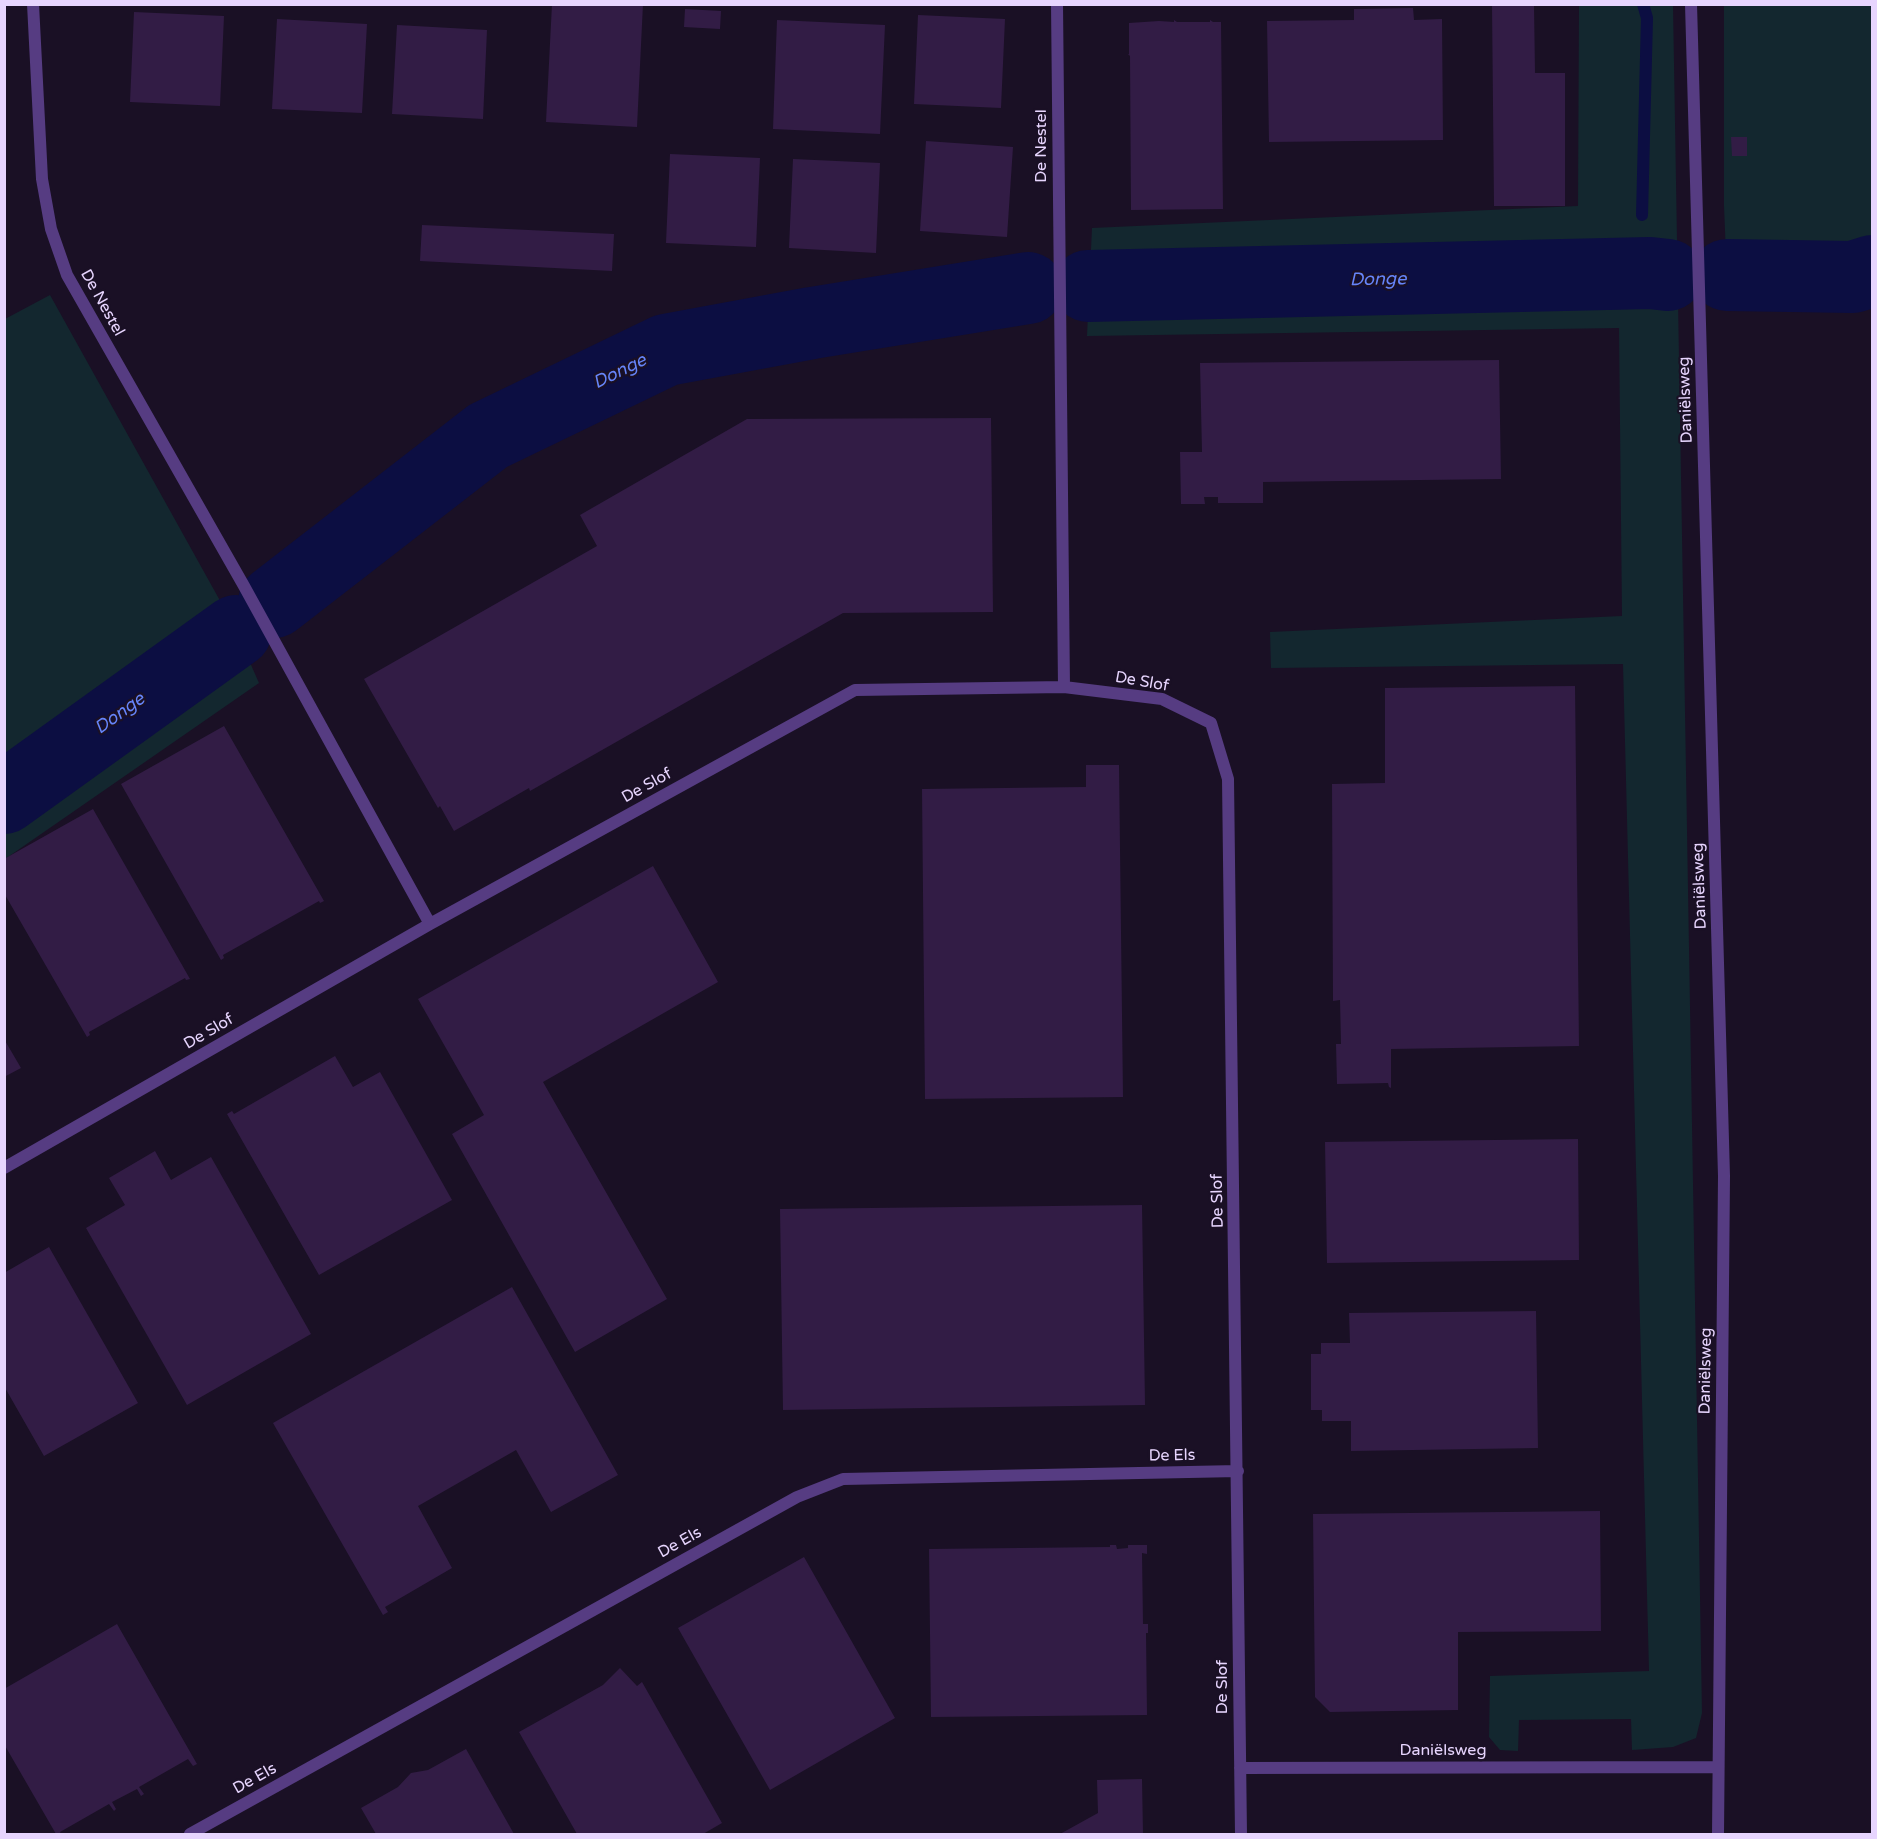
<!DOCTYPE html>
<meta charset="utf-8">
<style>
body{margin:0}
#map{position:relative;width:1877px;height:1839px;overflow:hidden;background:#1a1025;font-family:"Varela Round",sans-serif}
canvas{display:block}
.frame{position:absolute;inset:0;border:6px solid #e7d5fe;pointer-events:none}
</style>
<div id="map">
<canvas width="1877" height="1839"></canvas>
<div class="frame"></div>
</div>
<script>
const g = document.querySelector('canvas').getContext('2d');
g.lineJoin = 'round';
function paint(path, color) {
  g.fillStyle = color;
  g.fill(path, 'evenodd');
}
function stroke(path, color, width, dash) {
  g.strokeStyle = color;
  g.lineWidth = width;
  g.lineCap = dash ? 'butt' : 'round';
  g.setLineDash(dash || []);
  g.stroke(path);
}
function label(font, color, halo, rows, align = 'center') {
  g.font = font + ' "Varela Round",sans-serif';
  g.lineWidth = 4.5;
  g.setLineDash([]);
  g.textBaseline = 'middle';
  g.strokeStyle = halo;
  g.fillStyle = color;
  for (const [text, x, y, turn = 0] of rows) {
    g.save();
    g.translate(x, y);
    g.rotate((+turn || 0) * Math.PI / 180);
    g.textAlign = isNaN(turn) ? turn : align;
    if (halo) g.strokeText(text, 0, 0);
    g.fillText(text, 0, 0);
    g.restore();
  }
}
const green = new Path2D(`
 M1579,5H1673L1702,1713L1696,1738L1673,1747L1632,1750L1631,1719L1519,1720L1518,1751L1500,1750L1489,1737L1490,1676L1649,1671L1623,664L1271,668L1270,632L1622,616L1619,328L1087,336L1092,228L1578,206Z
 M1724,5H1872V264L1829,277L1727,279L1724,206Z
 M50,295L233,624L259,683L5,859V319Z`);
const stream = new Path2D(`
 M1642,215L1647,18L1643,4`);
const river = new Path2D(`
 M1727,275L1853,277L1872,271
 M1088,286L1650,273L1668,275
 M274,602L488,436L666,350L812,323L1028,288
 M4,798L236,631`);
const building = new Path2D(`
 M552,4H643L637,127L546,122Z
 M1492,5H1534L1535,73H1565V206H1494Z
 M1413,8L1414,20L1442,19L1443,140L1269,142L1267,21L1354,20V9Z
 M685,9L721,11L720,29L684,27Z
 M134,12L224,16L220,106L130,102Z
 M918,15L1005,19L1001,108L914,104Z
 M277,19L367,24L362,113L272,109Z
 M777,20L885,25L880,134L773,129Z
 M1174,20L1177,22H1210V20L1213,22H1221L1223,209L1131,210L1130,56L1128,54H1129V23L1159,21L1174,22Z
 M397,25L487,30L483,119L392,114Z
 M1731,137H1747V156H1732Z
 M926,141L1013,147L1007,237L920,231Z
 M670,154L760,158L756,247L666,243Z
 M793,159L880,163L876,253L789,248Z
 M422,225L614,234L612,271L420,261Z
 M1499,360L1501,479L1263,482V503H1218V497H1204L1205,504H1181L1180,452H1202L1200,363Z
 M991,418L993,612L843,613L530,791L529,788L454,831L440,806L438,808L364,679L597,546L580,515L747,419Z
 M1575,686L1579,1046L1391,1049V1088L1389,1087L1388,1083L1337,1084L1336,1044H1341L1340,1000L1333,1001L1332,784L1385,783V688Z
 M224,726L324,901L320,903L319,901L223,955L224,958L221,960L121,784Z
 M1086,765H1119L1123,1097L925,1099L922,789L1086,787Z
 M93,809L190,979L186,980L185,978L89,1032L90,1035L87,1037L4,893V859Z
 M653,866L718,982L543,1082L667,1299L575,1352L452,1134L484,1115L418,999Z
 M4,1039L21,1068L4,1077Z
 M335,1056L353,1087L380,1072L452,1200L319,1275L227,1114L232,1111L234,1114Z
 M1578,1139L1579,1260L1327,1263L1325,1142Z
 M155,1151L171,1180L211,1157L311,1334L187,1405L86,1228L125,1205L109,1178Z
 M1142,1205L1145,1405L783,1410L780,1209Z
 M49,1247L138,1403L44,1456L4,1386V1273Z
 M512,1287L618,1475L551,1512L516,1450L418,1506L452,1568L385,1607L388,1612L383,1615L273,1423Z
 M1536,1311L1538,1448L1351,1451V1421H1322V1410H1311V1354H1321V1343H1350L1349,1313Z
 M1600,1511L1601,1631L1458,1632V1710L1330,1712L1315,1697L1313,1514Z
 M1110,1545H1116L1117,1549L1128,1548V1545H1147V1554L1142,1553L1143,1624H1148V1633H1146L1147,1715L931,1717L929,1549L1110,1547Z
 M804,1557L895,1718L770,1790L678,1628Z
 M117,1624L197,1764L193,1766L188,1759L139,1787L144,1794L141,1796L137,1789L112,1802L116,1809L114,1811L109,1804L60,1832L61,1834H56L4,1744V1689Z
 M620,1668L637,1686L642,1682L722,1823L703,1834H577L519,1732L603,1685Z
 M466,1749L514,1834H376L361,1808L398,1787L411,1773L428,1770Z
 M1142,1779L1143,1834H1060L1098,1813L1097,1780Z`);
const minor = new Path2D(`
 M33,4L42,179L51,229L67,275L244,586L430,924
 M1057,4L1064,687
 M1691,4L1724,1176L1718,1834
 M4,1168L430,924L855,690L1064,687L1162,699L1211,723L1228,779L1241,1834
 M1240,1768L1717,1767
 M190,1834L797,1497L843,1479L1238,1471`);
const streetNames = [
 ["De Nestel",1042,146,-90],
 ["De Nestel",102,303,61],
 ["Daniëlsweg",1686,400,-92],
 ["De Slof",1142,682,10],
 ["De Slof",647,786,-29],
 ["Daniëlsweg",1700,886,-92],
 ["De Slof",209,1032,-30],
 ["De Slof",1218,1201,-91],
 ["Daniëlsweg",1706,1371,-89],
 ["De Els",1172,1456,-1],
 ["De Els",680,1543,-29],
 ["De Slof",1223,1687,-90],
 ["Daniëlsweg",1443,1751],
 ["De Els",255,1779,-29]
];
const waterNames = [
 ["Donge",1378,280,-1],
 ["Donge",620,372,-26],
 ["Donge",120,714,-36]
];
paint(green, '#13272f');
stroke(stream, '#0c0e42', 12);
stroke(river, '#0c0e42', 72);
paint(building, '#321c45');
stroke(minor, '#563c82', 12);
label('16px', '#e7d5fe', '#1a1025', streetNames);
label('italic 18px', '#6685fa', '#1a1025', waterNames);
</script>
